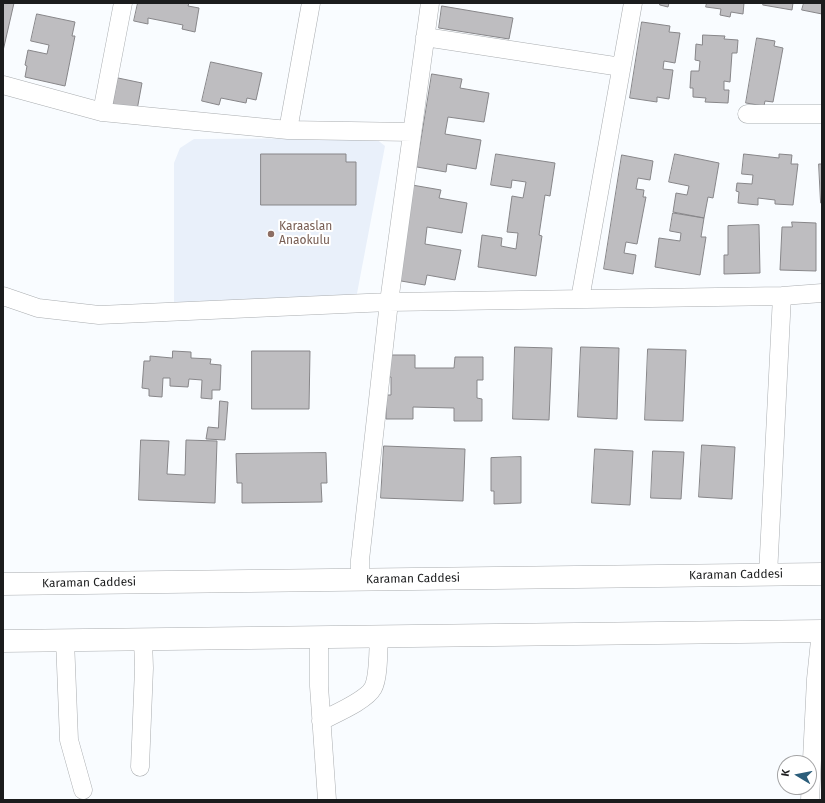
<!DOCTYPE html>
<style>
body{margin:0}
#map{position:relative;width:825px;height:803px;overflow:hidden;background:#f9fcff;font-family:"Fira Sans",sans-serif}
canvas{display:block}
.frame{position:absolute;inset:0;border:4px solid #1b1c1d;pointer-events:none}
.north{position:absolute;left:777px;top:755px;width:40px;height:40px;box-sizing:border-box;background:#fff;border:1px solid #a4a4a5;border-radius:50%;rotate:280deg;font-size:11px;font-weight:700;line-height:16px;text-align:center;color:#1b1c1d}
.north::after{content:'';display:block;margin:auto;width:14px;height:18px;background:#2b5d7a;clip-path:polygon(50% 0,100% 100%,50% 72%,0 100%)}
</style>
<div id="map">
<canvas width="825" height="803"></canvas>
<div class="frame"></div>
<div class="north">K</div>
</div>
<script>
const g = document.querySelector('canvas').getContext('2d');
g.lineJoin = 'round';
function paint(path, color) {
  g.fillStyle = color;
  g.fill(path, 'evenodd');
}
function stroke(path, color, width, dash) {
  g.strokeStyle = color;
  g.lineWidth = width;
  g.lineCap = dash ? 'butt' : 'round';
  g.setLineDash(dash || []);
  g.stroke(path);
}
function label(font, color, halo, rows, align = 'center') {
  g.font = font + ' "Fira Sans",sans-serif';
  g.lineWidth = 4;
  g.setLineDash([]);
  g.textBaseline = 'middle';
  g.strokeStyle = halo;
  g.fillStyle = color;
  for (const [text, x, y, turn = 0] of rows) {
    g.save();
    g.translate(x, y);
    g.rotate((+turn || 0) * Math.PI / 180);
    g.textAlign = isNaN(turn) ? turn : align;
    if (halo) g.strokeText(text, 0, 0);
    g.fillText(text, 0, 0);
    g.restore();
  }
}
const built = new Path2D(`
 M375,138L385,146L355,304H174V163L180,148L194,139Z`);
const building = new Path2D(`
 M3,3H14L3,51Z
 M138,3H189L188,6L199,8L195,32L182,29L183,25L148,18V24L134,21Z
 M660,3H669L668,7L660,5Z
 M707,3H744L743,14L731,12L730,17L720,15L721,9L706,7Z
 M764,3H793L792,10L763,5Z
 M804,3H822V14L802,10Z
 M442,6L513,18L509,39L439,28Z
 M37,14L75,22L72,36H75L65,86L25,77L27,66L25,65L28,50L47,54L49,45L31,41Z
 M642,22L670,26L669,32L680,33L675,63L664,61L663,69L673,70L669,99L657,97V102L630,98Z
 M703,35L725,36L724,39L738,40L737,53H732L730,82L724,81V90H729L728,103L705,102L706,98L693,97V88H690L691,71H699L700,61L695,60L696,44L702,45Z
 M757,38L775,41L774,46L783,48L773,102L765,101L764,106L746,103Z
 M211,62L262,73L256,100L247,98L246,103L221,98L219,105L202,101Z
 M432,74L462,79L460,88L489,93L484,122L448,117L445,134L481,140L476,169L447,164L446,172L417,167Z
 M118,78L142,83L137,110L113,105Z
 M261,154H346V162H356V205H261Z
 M496,154L555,163L550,196L545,195L539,235L542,236L536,276L478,267L482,235L502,238L501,246L516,249L518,233L507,232L512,196L523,198L526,182L512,180L511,188L491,185Z
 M675,154L719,163L713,198L708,197L704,218L673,212L676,193L687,195L689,186L669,182Z
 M744,154L779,158V154L792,155L791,164H798L793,205L775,204V200L758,198V205L738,203L739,192L736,191L737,183L752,184L753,175L742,174Z
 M622,155L653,161L650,180L638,178L636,189L644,190L643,197H646L637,244L626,242L624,253L636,255L633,274L604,269Z
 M819,164H822V203H821Z
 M412,185L441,190L439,198L467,203L462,233L427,227L425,244L461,250L455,280L427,275L425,285L395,280Z
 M673,213L704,218L701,237H706L700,275L655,267L659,238L680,241L681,233L670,231Z
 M792,222L816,223V271L780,270L782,227H792Z
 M759,225L760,273L724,274V255H728V226Z
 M515,347L552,348L549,420L513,419Z
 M581,347L619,348L617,419L578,417Z
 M648,349L686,350L683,421L645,420Z
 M173,351L191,352V358L211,359L210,364L221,365L220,390H212V399L201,398L202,380L189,379L188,387L170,386V378H163L162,397L149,396V389L142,388L144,361H150V356L172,358Z
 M252,351H310L309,409H252Z
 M386,355H415V368H454L455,357H483V380H477V398L482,399V421H454V408L413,407V419H386V395H391V377H387Z
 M220,401L228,402L225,440L206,439L208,427L218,428Z
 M141,440L169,441L167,474L185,475L186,440L217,441L215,503L139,500Z
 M702,445L735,447L732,499L699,497Z
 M384,446L465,449L463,501L381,498Z
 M595,449L633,451L630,505L592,503Z
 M653,451L684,452L681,499L651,498Z
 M326,453L327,483H321L322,502L242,503V483H237L236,454Z
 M521,457V503L494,504V491H491V458Z`);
const street = new Path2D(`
 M425,37L621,67
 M3,85L102,112L288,130L412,132
 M102,112L123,3
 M747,114H822
 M288,130L311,3
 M3,296L38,308L99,315L389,302L782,296L822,293
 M580,299L633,3
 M768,575L782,296
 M360,580V560L389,302L430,3
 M319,637V686L327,800
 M65,640L69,740L83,790
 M321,721C334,714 366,701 373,688C379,677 378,650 379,636
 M140,767L144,668L143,639
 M810,800L816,679L821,631`);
const highway = new Path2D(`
 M3,584L822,574
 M3,641L822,631`);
const markers = [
 [271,234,4,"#8d6e63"]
];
const educationNames = [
 ["Karaaslan",279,227],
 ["Anaokulu",279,241]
];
const streetNames = [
 ["Karaman Caddesi",736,575,-1],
 ["Karaman Caddesi",413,579,-1],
 ["Karaman Caddesi",89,583,-1]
];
paint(built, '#e9f0fa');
paint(building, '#bebdc0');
stroke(building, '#878689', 1);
stroke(street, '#aaadb0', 19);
stroke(highway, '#aaadb0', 23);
stroke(street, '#fff', 18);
stroke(highway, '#fff', 22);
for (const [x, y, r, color] of markers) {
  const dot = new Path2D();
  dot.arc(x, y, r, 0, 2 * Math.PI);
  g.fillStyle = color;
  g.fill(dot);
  stroke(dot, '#fff', 1.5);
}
label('12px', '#785e54', '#fff', educationNames, 'left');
label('12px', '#1b1c1d', '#fff', streetNames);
</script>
